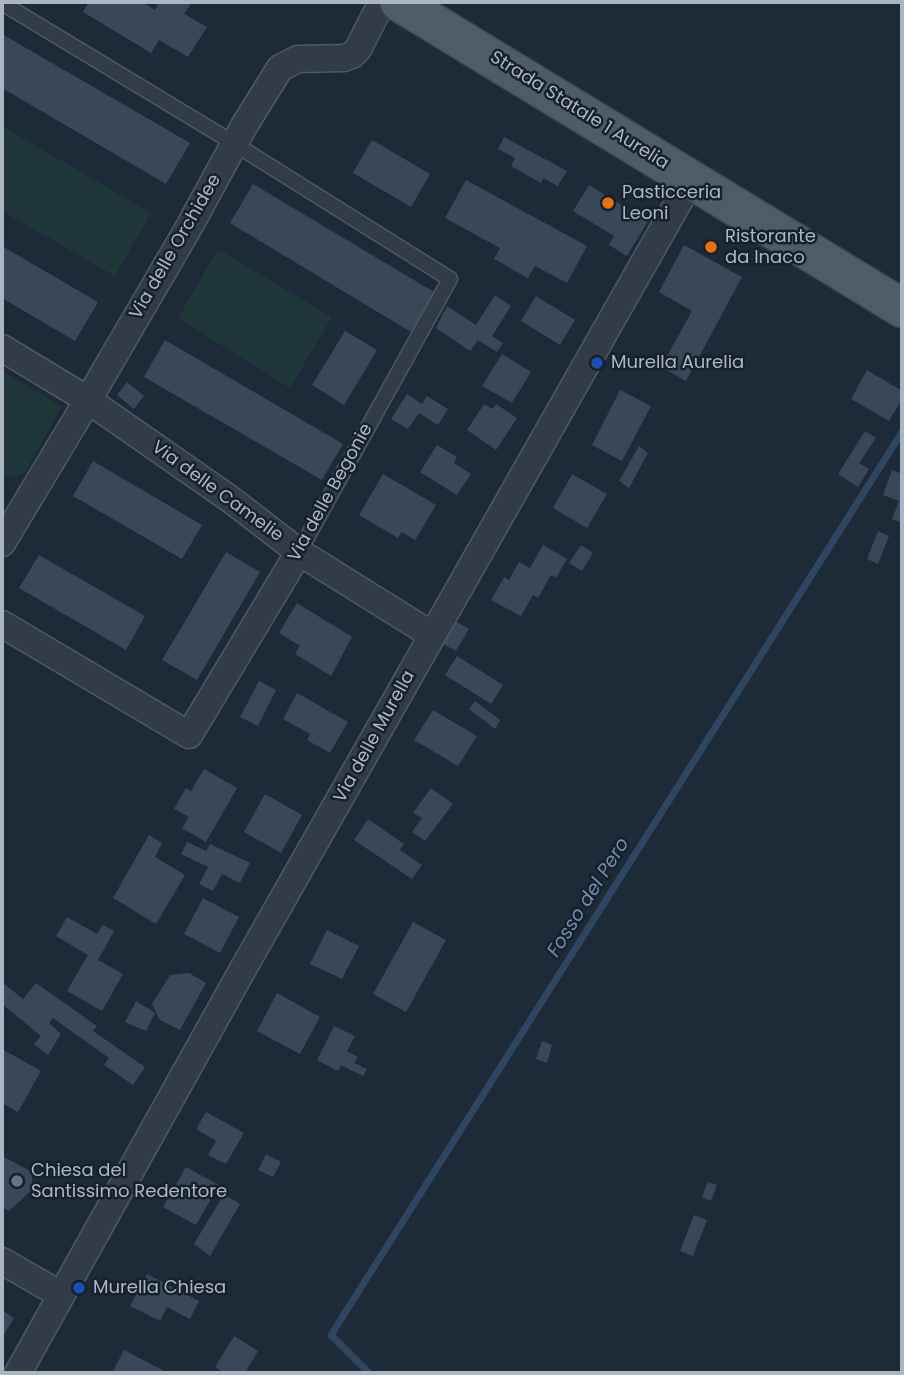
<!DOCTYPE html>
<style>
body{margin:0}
#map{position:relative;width:904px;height:1375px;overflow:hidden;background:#1d2a38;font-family:Poppins,sans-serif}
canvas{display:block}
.frame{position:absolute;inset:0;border:4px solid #abb6c5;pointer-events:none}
</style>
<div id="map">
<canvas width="904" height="1375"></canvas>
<div class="frame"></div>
</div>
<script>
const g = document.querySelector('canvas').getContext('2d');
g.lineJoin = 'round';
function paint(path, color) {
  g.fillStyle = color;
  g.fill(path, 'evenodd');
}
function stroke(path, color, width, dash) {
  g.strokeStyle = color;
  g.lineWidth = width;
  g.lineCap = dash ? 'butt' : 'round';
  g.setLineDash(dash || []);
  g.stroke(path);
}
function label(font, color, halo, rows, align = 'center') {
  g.font = font + ' Poppins,sans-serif';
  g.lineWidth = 5;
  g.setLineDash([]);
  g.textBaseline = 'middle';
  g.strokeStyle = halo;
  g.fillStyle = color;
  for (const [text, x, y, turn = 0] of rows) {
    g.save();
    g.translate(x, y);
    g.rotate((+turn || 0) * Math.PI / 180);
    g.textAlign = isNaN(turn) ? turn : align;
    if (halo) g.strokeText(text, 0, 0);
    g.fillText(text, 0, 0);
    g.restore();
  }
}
const green = new Path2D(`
 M2,126L151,213L115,276L2,211Z
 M218,249L332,317L290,388L178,318Z
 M2,371L62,406L24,474L2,478Z`);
const stream = new Path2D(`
 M369,1373L331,1335L902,432`);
const building = new Path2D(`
 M89,2H142L155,10L159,2H192L184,14L207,27L188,57L159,40L151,53L83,12Z
 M2,34L190,143L166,184L2,88Z
 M504,137L567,171L558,186L543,178L541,183L511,166L515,158L498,149Z
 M372,140L430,174L411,207L353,173Z
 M466,180L587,246L567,283L535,266L528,278L494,259L500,248L445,218Z
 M253,184L434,292L411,332L230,223Z
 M589,185L648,221L627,256L609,245L614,236L573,211Z
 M684,245L742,277L686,381L661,367L692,311L659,292Z
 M2,246L98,302L75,341L2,298Z
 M495,295L511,306L492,336L503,343L497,352L478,340L470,351L436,328L447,306L476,325Z
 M536,296L575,320L560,345L521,321Z
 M345,331L377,350L344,405L312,385Z
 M165,340L343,444L322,480L144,377Z
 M502,354L531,372L512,403L482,386Z
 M867,370L902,391V399L889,421L851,399Z
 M127,382L144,396L134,409L117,395Z
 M620,390L651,406L622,461L592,445Z
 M407,394L422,404L427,396L448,409L438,425L419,413L408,429L391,419Z
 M484,404L493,409L496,404L517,418L496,450L467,430Z
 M865,431L876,438L859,463L869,469L858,487L838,474Z
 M437,445L457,457L454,463L471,474L457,495L420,472Z
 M639,446L648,453L629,488L619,481Z
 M93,461L202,525L182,559L73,496Z
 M892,470L902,474V523L892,519L899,501L883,495Z
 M383,474L436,505L415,540L402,532L398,538L359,515Z
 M572,474L607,494L587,528L553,508Z
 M878,531L889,536L878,564L867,559Z
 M543,545L567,559L556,578L551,575L538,598L533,595L521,616L491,600L504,577L509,580L519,562L530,568Z
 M581,545L593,553L582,571L569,563Z
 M226,552L260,572L197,680L162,660Z
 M39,555L145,616L126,650L19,588Z
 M297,603L352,637L331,676L295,654L300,646L279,633Z
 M455,621L469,629L456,651L443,644Z
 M457,656L503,685L491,704L445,675Z
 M259,681L276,690L258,726L240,717Z
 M297,693L348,722L330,753L307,740L310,734L283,719Z
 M475,701L500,720L495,729L469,709Z
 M433,710L477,736L458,766L414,740Z
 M204,769L237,788L206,842L182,828L189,817L174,809L186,788L191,791Z
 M431,788L453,804L425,841L412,832L422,818L413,813Z
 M265,794L302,815L281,853L244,832Z
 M368,819L404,844L400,850L422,865L412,879L354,840Z
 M149,835L162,843L155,857L185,875L156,924L113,898Z
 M187,842L206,851L210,844L250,863L240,883L222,874L213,891L199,884L208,867L181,854Z
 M203,898L239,917L220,953L184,934Z
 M67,917L97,934L103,925L114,931L98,960L123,974L102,1011L67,991L88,955L56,936Z
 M413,922L446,940L406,1012L373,994Z
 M327,930L359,946L342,979L310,964Z
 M189,973L206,983L180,1030L160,1020L152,1004L170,975Z
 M2,982L23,999L36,983L97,1026L93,1031L145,1067L133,1085L104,1065L109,1058L53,1018L49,1023L61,1034L48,1055L34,1044L41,1036L2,1004Z
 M277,993L320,1017L300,1054L257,1031Z
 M136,1001L155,1013L146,1031L125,1022Z
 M334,1026L355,1036L347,1051L358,1057L354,1063L367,1069L363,1076L341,1065L338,1071L317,1060Z
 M542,1041L552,1045L547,1063L536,1059Z
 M2,1049L41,1071L18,1112L2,1103Z
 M206,1112L244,1133L226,1164L208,1155L216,1141L196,1129Z
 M266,1154L281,1162L273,1177L258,1170Z
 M2,1156L32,1172V1190L9,1211L2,1207Z
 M186,1167L219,1185L196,1225L163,1207Z
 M708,1182L717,1185L711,1201L702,1197Z
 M224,1194L240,1204L210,1256L194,1244Z
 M694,1215L707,1220L693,1256L680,1251Z
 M147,1274L199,1301L190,1319L167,1307L160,1321L130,1306Z
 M2,1310L14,1318L2,1338Z
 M234,1336L258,1351L245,1373H225L215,1367Z
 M124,1350L168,1373H112Z`);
const service = new Path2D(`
 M2,3L222,136L450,279L299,552`);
const minor = new Path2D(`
 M2,348L88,400L230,499L299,552L432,635
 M2,543L88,400L189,227L244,126L280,68L298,59L344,58L352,55L358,49L382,2
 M2,624L189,735L299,552
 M2,1261L61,1295
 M18,1373L243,969L691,180`);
const primary = new Path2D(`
 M399,2L902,308`);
const markers = [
 [608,203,7,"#e8710a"],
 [711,247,7,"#e8710a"],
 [597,363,7,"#1a4fb4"],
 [17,1181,7,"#6b7280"],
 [79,1288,7,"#1a4fb4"]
];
const streetNames = [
 ["Strada Statale 1 Aurelia",579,111,32],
 ["Via delle Orchidee",176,247,-60],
 ["Via delle Camelie",217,492,36],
 ["Via delle Begonie",331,493,-61],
 ["Via delle Murella",375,737,-61]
];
const poiNames = [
 ["Pasticceria",622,193],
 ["Leoni",622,214],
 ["Ristorante",725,237],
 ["da Inaco",725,258],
 ["Murella Aurelia",611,363],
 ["Chiesa del",31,1171],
 ["Santissimo Redentore",31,1192],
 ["Murella Chiesa",93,1288]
];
const waterNames = [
 ["Fosso del Pero",589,898,-58]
];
paint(green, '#1f3739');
stroke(stream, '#2f4661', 7);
paint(building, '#394858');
stroke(service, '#4f5966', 17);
stroke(minor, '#4f5966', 29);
stroke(primary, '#3b4551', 41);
stroke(service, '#313c48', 14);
stroke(minor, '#313c48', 26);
stroke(primary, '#4e5b69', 38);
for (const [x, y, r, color] of markers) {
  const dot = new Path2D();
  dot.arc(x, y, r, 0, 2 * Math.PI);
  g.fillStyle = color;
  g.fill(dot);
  stroke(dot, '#17212c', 2.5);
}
label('18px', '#abb6c5', '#17212c', streetNames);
label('18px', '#abb6c5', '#17212c', poiNames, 'left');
label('italic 19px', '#708eb1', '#17212c', waterNames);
</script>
